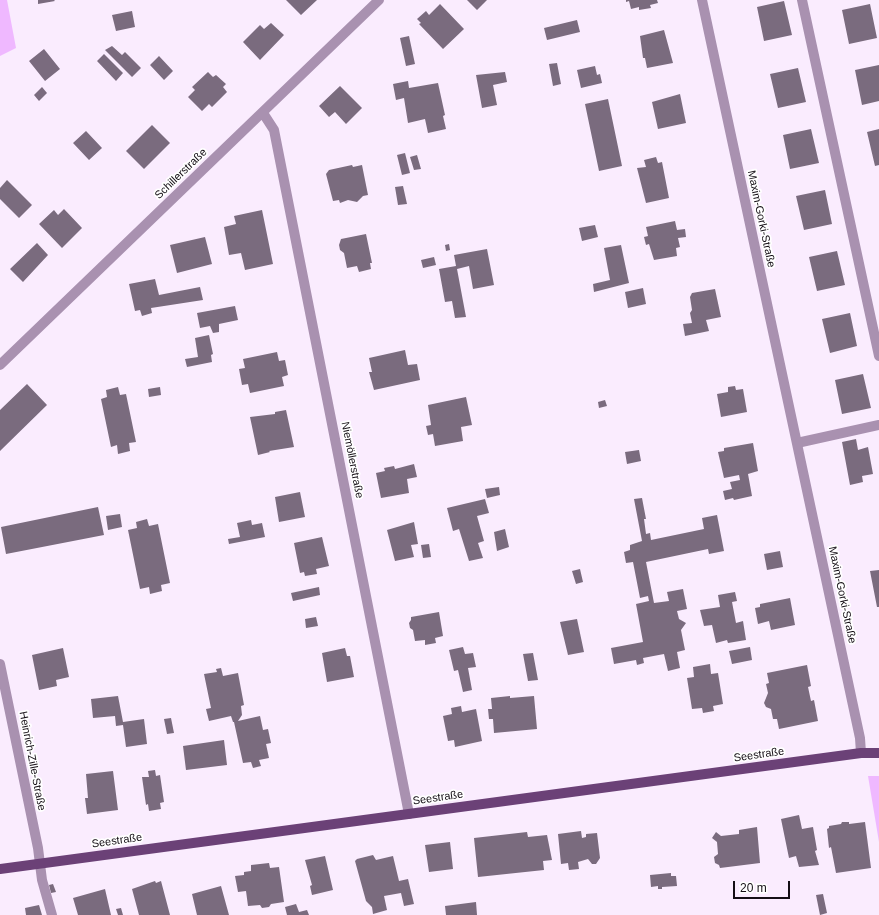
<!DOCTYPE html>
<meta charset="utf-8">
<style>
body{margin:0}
#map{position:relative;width:879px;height:915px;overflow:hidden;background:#faecfe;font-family:Helvetica,sans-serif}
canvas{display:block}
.scale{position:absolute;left:733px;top:881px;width:57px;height:18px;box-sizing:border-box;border:2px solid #140e15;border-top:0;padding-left:5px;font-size:12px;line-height:14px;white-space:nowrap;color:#140e15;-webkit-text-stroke:3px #fff;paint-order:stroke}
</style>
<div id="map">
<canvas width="879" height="915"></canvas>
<div class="scale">20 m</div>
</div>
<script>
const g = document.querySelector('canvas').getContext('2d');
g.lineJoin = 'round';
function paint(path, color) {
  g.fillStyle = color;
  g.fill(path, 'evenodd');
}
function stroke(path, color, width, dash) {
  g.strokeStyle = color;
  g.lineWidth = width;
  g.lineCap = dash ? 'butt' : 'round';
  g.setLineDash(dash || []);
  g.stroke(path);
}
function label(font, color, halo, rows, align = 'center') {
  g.font = font + ' Helvetica,sans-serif';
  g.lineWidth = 3.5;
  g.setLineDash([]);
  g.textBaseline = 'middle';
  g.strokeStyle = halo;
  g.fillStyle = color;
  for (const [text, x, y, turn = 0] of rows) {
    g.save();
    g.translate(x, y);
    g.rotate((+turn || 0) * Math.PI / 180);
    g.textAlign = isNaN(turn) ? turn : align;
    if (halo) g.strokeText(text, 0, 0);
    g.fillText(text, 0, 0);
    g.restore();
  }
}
const green = new Path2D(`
 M0,0H7L16,48L0,56Z
 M868,776H879V842Z`);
const building = new Path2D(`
 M38,0H54L55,1L38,4Z
 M286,0H317L301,15Z
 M467,0H487L477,10Z
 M626,0H657L658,3L650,5L651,8L639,10V7L631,9L629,1L626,2Z
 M784,1L792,35L764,41L757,7Z
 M440,4L464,29L443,49L419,24L421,23L417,19L426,11L429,15Z
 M870,4L877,38L849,44L842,10Z
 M132,11L135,27L116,31L112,15Z
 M577,20L580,32L547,40L544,28Z
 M271,23L284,35L260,60L243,42L260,25L264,29Z
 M664,30L673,63L647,68L645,58H643L640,36Z
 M409,36L415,64L406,66L400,38Z
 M112,46L122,55L125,52L141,68L132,77L105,50Z
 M44,49L60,69L45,81L29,61Z
 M104,54L123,73L116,81L97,61Z
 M159,56L173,71L164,80L150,65Z
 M557,63L561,84L553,86L549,64Z
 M879,65V101L862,105L855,70Z
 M595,66L597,75L600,74L602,83L581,88L577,70Z
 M798,68L806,102L778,108L770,74Z
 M208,72L213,77L216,75L226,84L223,87L227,92L212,107L209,104L202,111L188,97L195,90L192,87Z
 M505,72L507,82L493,85L497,105L482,108L476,75Z
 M408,81L409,88L438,83L445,115L443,116L446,129L428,133L425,119L408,123L404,98L396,100L393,84Z
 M340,86L362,108L346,124L335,112L329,117L319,106Z
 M42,87L47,93L39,101L34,95Z
 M680,94L686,123L658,129L652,102Z
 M608,99L622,166L599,171L585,104Z
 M152,125L170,143L144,169L126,151Z
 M811,129L819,163L790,169L783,135Z
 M879,129V165L875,166L867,132Z
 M86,131L102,148L89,160L73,143Z
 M405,153L410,173L402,175L397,155Z
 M417,155L421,169L414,170L410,157Z
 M656,157L658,163L662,162L669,198L646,203L637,168L646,167L644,160Z
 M352,165L353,167L362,165L368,195L363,196L357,202L348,200L340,203L339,200L333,201L326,174L329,170Z
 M7,180L32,205L19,218L0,199V188Z
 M403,186L407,204L398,205L395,187Z
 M825,190L832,224L804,230L796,196Z
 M64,209L82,228L62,248L39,224L54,210L58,215Z
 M262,210L273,264L245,270L241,253L229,255L224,227L236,224L234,216Z
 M675,221L677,230L685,229L686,237L678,238L680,247L676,248L677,256L654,260L649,244L646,245L644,237L648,236L646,227Z
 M595,225L598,237L582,241L579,228Z
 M366,234L372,263H370L371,269L359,272L357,266L347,268L344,253L340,250L339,245L341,239Z
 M205,237L212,264L177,273L170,245Z
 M37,243L48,255L23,282L10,269Z
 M449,244L450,250L446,251L445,245Z
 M621,245L629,283L594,292L593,284L610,280L604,248Z
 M487,249L494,285L473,289L469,266L457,269L466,317L455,318L452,301L445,302L439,269L456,266L454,255Z
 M837,251L845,285L817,291L809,257Z
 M434,257L436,265L423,268L421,260Z
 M155,279L159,295L200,287L203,300L151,308L152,313L142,316L140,310L135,311L129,284Z
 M643,288L646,304L628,308L625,292Z
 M715,289L721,317L706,320L709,331L685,336L683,324L692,323L690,313L692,310L690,297L692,293Z
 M235,306L238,320L219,324V332L213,333L210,326L200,328L197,313Z
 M850,313L857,346L830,353L822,319Z
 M209,335L213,354L211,355L212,362L187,367L185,359L198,357L195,338Z
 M405,350L408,365L417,364L420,380L374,390L369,372H372L369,358Z
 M277,352L279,361L285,360L288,375L282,377L284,386L250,393L248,384L242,385L239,369L245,368L243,359Z
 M863,374L871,408L842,414L835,380Z
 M27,384L47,405L0,451V410Z
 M735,386L736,390L743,389L747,412L721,417L717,394L728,392V387Z
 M118,387L120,395L126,394L136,442L129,443L130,451L118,454L117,445L111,447L101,399L107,397L106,390Z
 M160,387L161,395L149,397L148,389Z
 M466,397L472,425L461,427L463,441L435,446L433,434L428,435L426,426L431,425L428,405Z
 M605,400L607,406L599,408L598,402Z
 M286,410L294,447L269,451L270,452L258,455L250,417L275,414V412Z
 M856,439L858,450L868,447L873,474L862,476L863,482L850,485L842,442Z
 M753,443L758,471L748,474L752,496L734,500L733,498L725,500L723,491L732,489L730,482L740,480L739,475L724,478L718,452L724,451V448Z
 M639,450L641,461L627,464L625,452Z
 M414,464L417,477L407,479L409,493L381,498L376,473L385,471L384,468L394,466L395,469Z
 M499,487L500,495L487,498L485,489Z
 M300,492L305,517L279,522L275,497Z
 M642,498L646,519H644L646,534L650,533L651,540L704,529L702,518L717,515L724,551L709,554L708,549L646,562L654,603L669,601L667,592L683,589L687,609L677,611L679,619L686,623L681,630L685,650L677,652L680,668L668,671L664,654L643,658L644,663L637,665L636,660L614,664L611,648L643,642L636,604L649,601L648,596L640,598L633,562L626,563L624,552L630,550V545L642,541L634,499Z
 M485,499L489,513L477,516L484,541L478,543L483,558L469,561L459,529L453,531L447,508Z
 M98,507L104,535L6,554L1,527Z
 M120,514L122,527L108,530L106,516Z
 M147,519L149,526L158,524L170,583L161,585L162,591L150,594L149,587L140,589L128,530L137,528L136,522Z
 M251,520L252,525L262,523L265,537L229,544L228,539L240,537L237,523Z
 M414,522L418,544L411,545L414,557L395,561L387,530Z
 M505,529L509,547L497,551L494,532Z
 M322,537L329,566L316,569L317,574L305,576L304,572L300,573L294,543Z
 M429,544L431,557L423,558L421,545Z
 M780,551L783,567L767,570L764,554Z
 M580,569L583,582L576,584L572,571Z
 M879,570V607H877L870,571Z
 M319,587L320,595L293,601L291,593Z
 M735,592L737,601L732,602L736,623L743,621L746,640L728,643L727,640L716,643L712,625L704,626L700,610L720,607L718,595Z
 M790,598L795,625L771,630L769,621L758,624L755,608L760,607V604Z
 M439,612L443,636L435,638L436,643L425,645V640L415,641L413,630L410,628L409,623L411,620V617Z
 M316,617L318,626L306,628L305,619Z
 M577,619L584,652L568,655L560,622Z
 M463,647L465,654L473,653L476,667L468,668L472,690L463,692L458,670L454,671L449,650Z
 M750,647L752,660L732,664L729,651Z
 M63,648L69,677L56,680L57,686L39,690L32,655Z
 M345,648L347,656H350L354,677L327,682L322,653Z
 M533,653L538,680L528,681L523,654Z
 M710,664L711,674L718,673L723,704L713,706L714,711L703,713L702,708L692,709L687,678L694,677L693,667Z
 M807,665L811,686L808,687L811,701L814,700L818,721L779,729L777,719H773L771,709L766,707L764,703L768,693L766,684L769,683L767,673Z
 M221,668L223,676L238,673L244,705L241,706L242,715L238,721L260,716L263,730L268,729L271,743L266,744L269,758L259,760L261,766L253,768L251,762L243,763L234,722H233L231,716L209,721L206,709L211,708L204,674L217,672L216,669Z
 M118,696L123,722L144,719L147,744L126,747L123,725L116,726L115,716L93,718L91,699Z
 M510,696V698L534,696L537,729L494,733L493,719H489L488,709H492L491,698Z
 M461,706L462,712L476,709L482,741L455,747L454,740L448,741L443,716L452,714L451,708Z
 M171,718L174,733L167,734L164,719Z
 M224,740L227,765L186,770L183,746Z
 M155,770L156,776L160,775L164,802L160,803L161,809L149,811L148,804L146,805L142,777H149L148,771Z
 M113,771L118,810L87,814L85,798H88L86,774Z
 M799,815L802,829L813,827L817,850L815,851L819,865L799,867L796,856L789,858L781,819Z
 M842,822H849V824L865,822L871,868L836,873L831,847L829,848L827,829L829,828V826L841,824Z
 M757,827L760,863L720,868L719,865L715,863L714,857L718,854L717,842L712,838L716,832L721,836L739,834V830Z
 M581,831L582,838L586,837V834L597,833L600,858L596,864H592L588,859L578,862L579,869L569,870L568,863L561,864L558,834Z
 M527,832L528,837L547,835L552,860L543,861L544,870L478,877L474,838Z
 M450,842L453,869L429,872L425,845Z
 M373,855L376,860L393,856L399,881L408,879L414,904L404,906L401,893L384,896L387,910L373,914L372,907L366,901L355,861L357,859Z
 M325,856L333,890L312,895L310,886L312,885L305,860Z
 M269,863L270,868L279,867L284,902L271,904L269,907L262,908L260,905L248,906L246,891L238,892L235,876L244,875V872L251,871V865Z
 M671,873V876H676L677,886L662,887V889H658V886L651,887L650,875Z
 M155,881L156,883L161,881L170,915H139L132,889Z
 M53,884L56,892L51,893L49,885Z
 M221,886L229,915H197L192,894Z
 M105,889L111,915H78L73,898Z
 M823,894L827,913L820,915L816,895Z
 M476,902L477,915H446L445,906Z
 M296,904L299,912L307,910L309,915H287L285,907Z
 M39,905L42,915H26L25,908Z
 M121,908L123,915H118L116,909Z`);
const minor = new Path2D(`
 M702,0L860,738L861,753
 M802,0L879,356
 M263,113L274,130L409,814
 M0,365L379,0
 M797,443L879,425
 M0,664L38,848L42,880L52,915`);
const major = new Path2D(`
 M0,869L861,753H879`);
const streetNames = [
 ["Schillerstraße",181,174,-44],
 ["Maxim-Gorki-Straße",761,219,78],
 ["Niemöllerstraße",352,460,79],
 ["Maxim-Gorki-Straße",842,595,78],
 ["Seestraße",759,755,-8],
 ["Heinrich-Zille-Straße",32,761,79],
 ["Seestraße",438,798,-8],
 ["Seestraße",117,841,-8]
];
paint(green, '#efb8ff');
paint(building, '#7a6b7e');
stroke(minor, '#a991b0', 10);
stroke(major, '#6b4177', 10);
label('11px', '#140e15', '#fff', streetNames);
</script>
